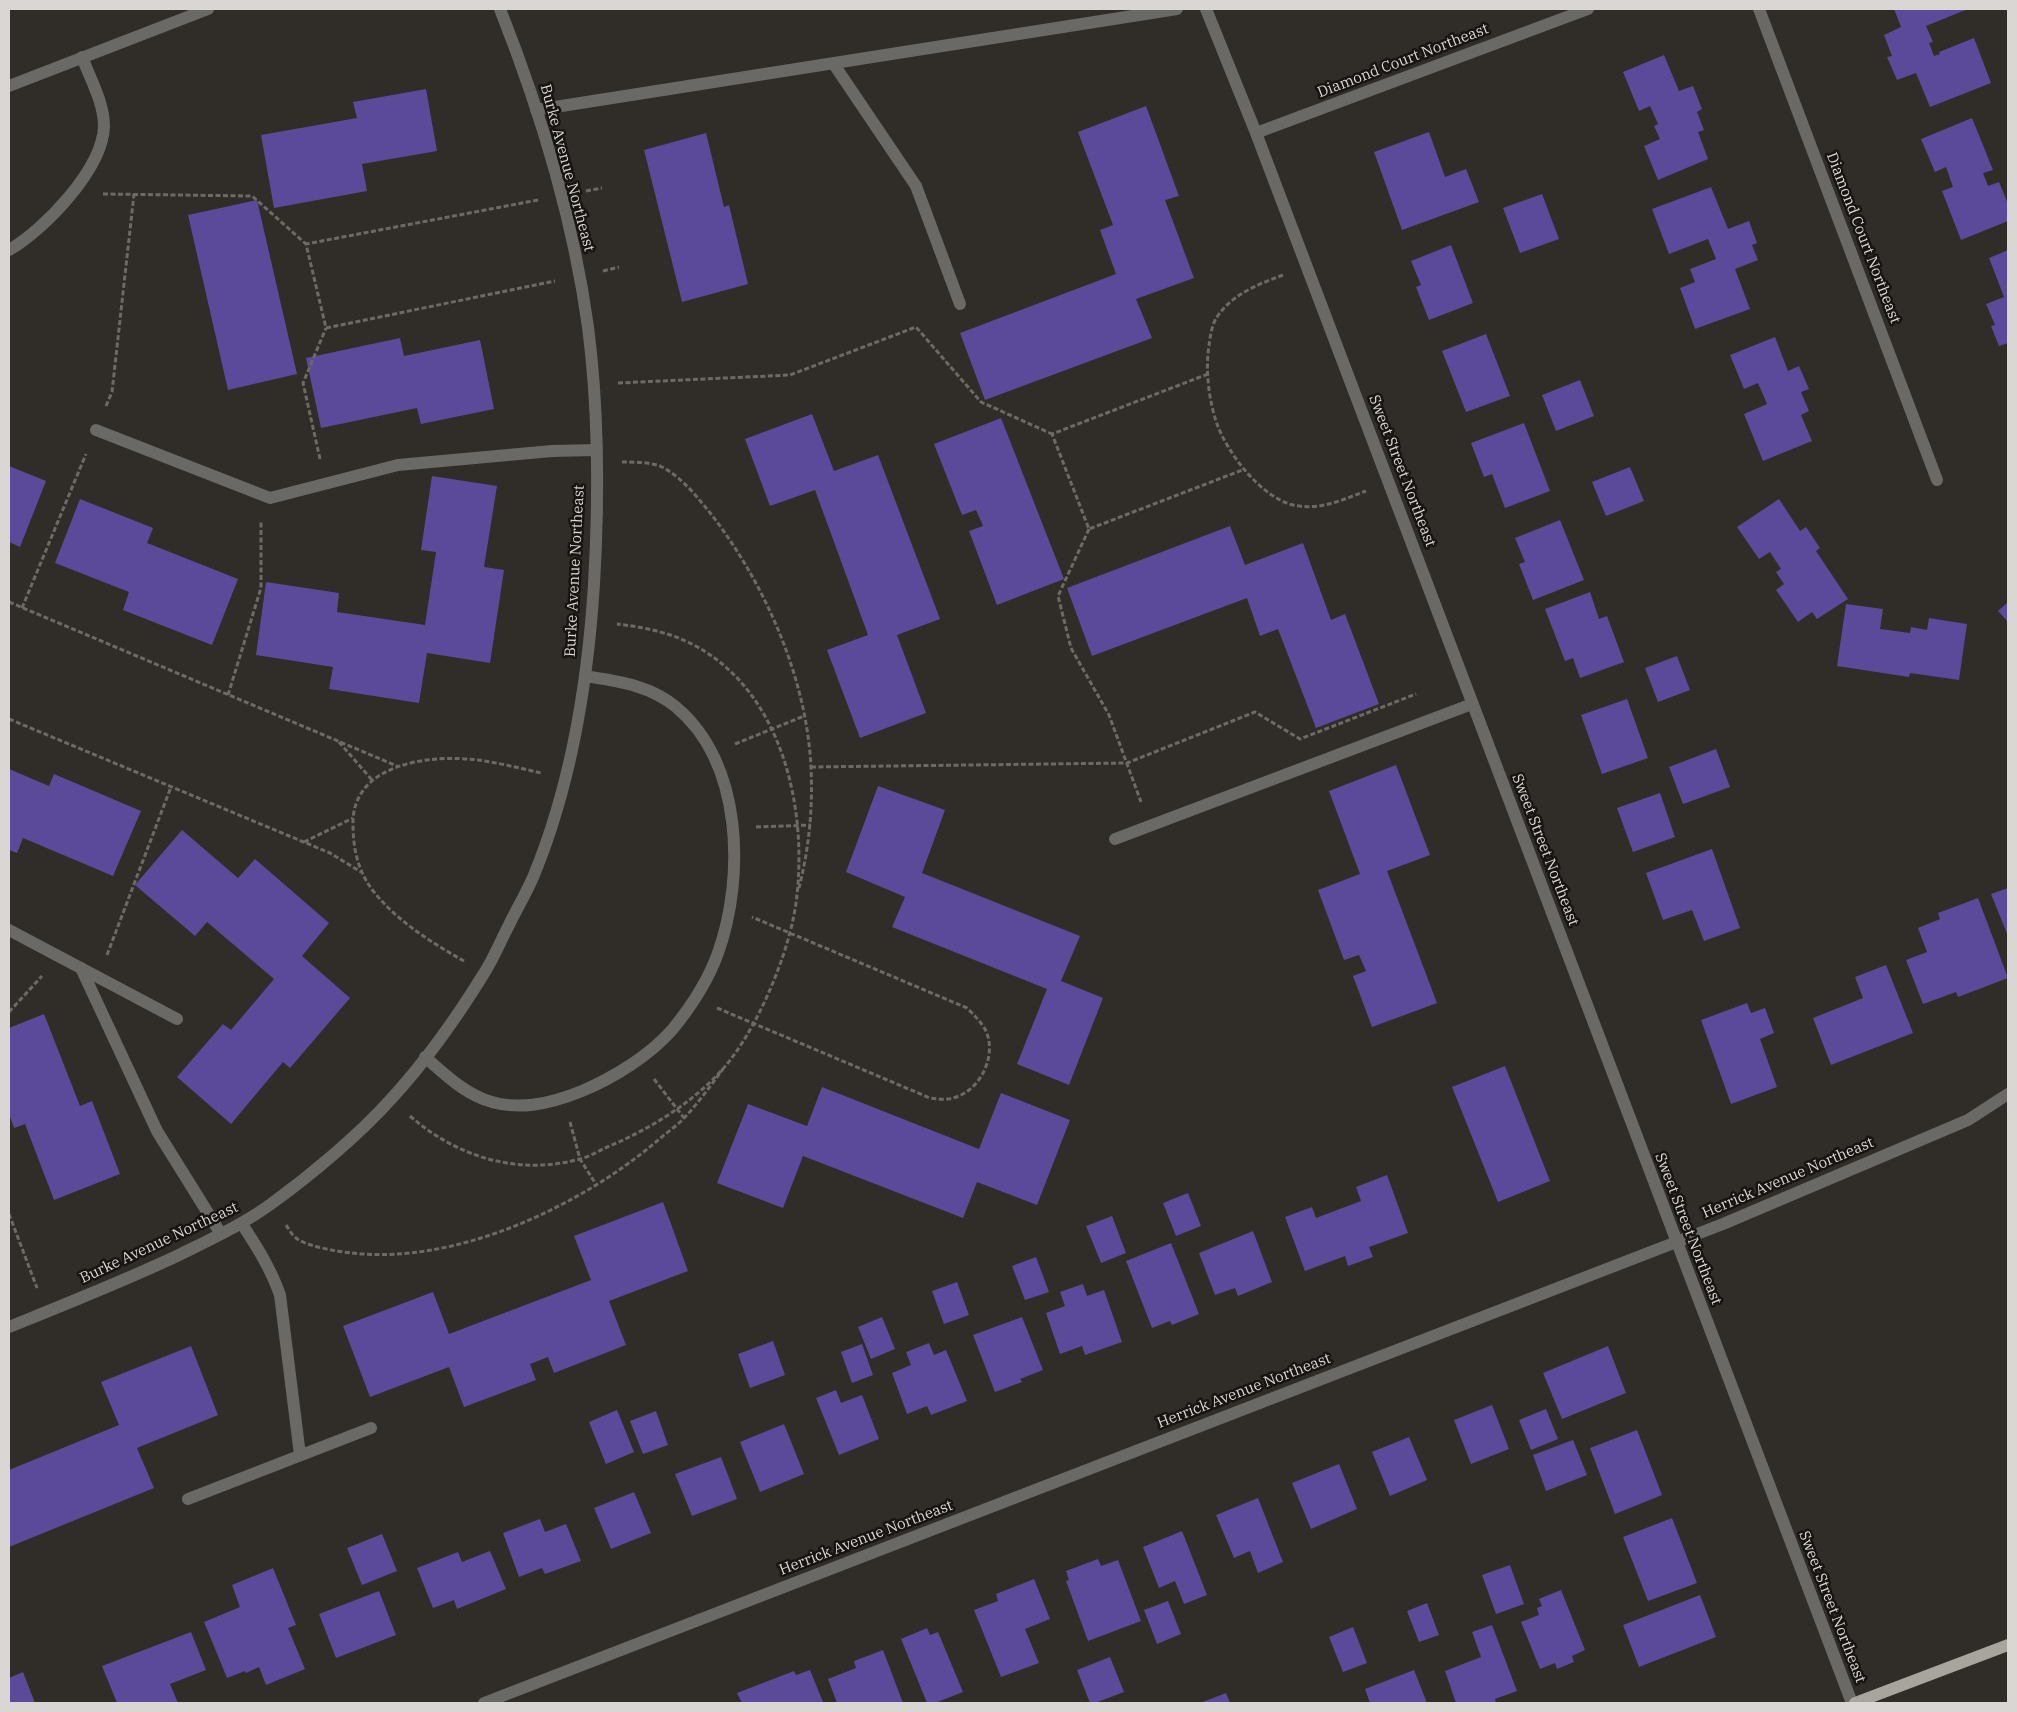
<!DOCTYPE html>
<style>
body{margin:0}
#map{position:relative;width:2017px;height:1712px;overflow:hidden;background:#302c27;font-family:"IBM Plex Serif",serif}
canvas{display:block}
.frame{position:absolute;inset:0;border:10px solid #d9d6d3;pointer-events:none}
</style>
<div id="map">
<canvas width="2017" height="1712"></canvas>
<div class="frame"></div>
</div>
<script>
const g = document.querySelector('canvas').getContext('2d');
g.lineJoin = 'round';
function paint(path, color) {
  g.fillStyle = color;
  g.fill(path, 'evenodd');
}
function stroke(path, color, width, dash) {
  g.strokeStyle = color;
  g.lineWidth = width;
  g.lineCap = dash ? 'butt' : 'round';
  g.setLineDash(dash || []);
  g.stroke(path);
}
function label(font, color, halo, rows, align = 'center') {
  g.font = font + ' "IBM Plex Serif",serif';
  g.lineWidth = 5;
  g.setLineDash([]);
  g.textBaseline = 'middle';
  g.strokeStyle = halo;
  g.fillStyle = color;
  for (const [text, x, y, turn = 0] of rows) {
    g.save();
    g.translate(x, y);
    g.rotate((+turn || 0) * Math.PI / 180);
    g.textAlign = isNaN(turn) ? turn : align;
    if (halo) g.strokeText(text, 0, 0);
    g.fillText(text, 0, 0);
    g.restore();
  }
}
const building = new Path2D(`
 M1894,9H1968L1926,26L1933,42L1929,43L1934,56L1940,54L1939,52L1974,38L1991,83L1930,107L1916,73L1897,80L1887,57L1892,56L1884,35L1901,27Z
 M1664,55L1679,91L1693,86L1702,109L1697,112L1704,130L1698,132L1708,159L1658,180L1644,146L1660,139L1654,126L1658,124L1650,106L1639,111L1623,72Z
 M426,89L437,151L362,164L367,191L274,208L261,135L357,118L353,102Z
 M1146,106L1179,196L1165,200L1194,278L1136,299L1152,338L985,400L960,333L1116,274L1100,230L1113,225L1078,132Z
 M1972,118L1993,170L1983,173L1988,186L1999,182L2008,204V221L1961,240L1942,191L1953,187L1946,167L1935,172L1921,139Z
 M1429,132L1445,177L1466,169L1479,202L1402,230L1374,152Z
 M706,133L724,207L729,205L748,284L682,302L644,150Z
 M1711,187L1728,229L1749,221L1757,243L1752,245L1758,260L1735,269L1750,309L1695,329L1680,288L1695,282L1690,269L1716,259L1708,239L1669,254L1652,209Z
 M1542,194L1559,239L1520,253L1503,208Z
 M257,200L297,374L228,390L188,215Z
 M1451,245L1473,303L1429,320L1416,287L1421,285L1411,261Z
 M2008,250V343L1999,346L1991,326L1995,325L1986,304L2004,297L1989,258Z
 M1486,334L1510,396L1466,412L1442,351Z
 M1775,337L1788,371L1799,366L1809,389L1801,392L1809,411L1801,415L1812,441L1763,461L1744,414L1767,404L1758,383L1744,389L1730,355Z
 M400,338L404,356L480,340L494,409L421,424L417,408L321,428L306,358Z
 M1580,380L1594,416L1556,431L1542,395Z
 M812,414L834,471L878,455L940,619L897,635L926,713L860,738L827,650L868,635L815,490L770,506L745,439Z
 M1001,418L1064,579L997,605L969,531L983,526L976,510L962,515L934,444Z
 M1524,423L1550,491L1505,508L1492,474L1484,477L1471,443Z
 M9,466L46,481L20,547L9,542Z
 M1630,467L1644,501L1606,516L1592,482Z
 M432,476L497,486L484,567L504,570L490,663L427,653L419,703L329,689L333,667L256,655L266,582L339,593L337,612L425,625L436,552L421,550Z
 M80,499L153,528L147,543L238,579L212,645L123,610L129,592L55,563Z
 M1779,499L1800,531L1806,527L1820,548L1816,551L1848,599L1817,619L1812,612L1798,622L1776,590L1784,584L1776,572L1781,569L1770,552L1759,559L1737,527Z
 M1560,520L1584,580L1533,600L1519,564L1525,562L1515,538Z
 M1230,526L1245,565L1303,543L1331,620L1345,614L1379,704L1316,728L1278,629L1260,636L1247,598L1092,656L1067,588Z
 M1590,592L1599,619L1607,616L1624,662L1580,678L1573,658L1565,661L1545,609Z
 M2008,602V622L1998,611Z
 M1846,604L1883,609L1880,629L1910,633L1911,627L1927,630L1929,618L1967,624L1959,680L1910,673L1909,677L1837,666Z
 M1677,656L1690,690L1658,702L1645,668Z
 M1627,699L1648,758L1602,774L1581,715Z
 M1716,749L1730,787L1683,804L1669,767Z
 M1396,765L1430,855L1387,871L1437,1003L1372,1027L1353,976L1366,971L1359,955L1344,960L1318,890L1360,874L1329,791Z
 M9,769L49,786L54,774L141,811L113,876L23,838L17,853L9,850Z
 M878,786L945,810L922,873L1080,936L1061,981L1103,998L1069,1085L1017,1064L1047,989L892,927L905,897L846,872Z
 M1660,793L1675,837L1633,852L1617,808Z
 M182,830L238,878L255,859L329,923L302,956L350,998L290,1068L283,1062L231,1124L177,1077L223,1024L231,1030L274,979L207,922L195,936L135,885Z
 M1712,849L1740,928L1704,941L1692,910L1663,920L1646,873Z
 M2008,888V936L1991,894Z
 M1978,898L2008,978L1958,997L1956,992L1923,1004L1906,960L1927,952L1918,928L1940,919L1938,913Z
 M1886,965L1913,1033L1831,1065L1813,1018L1863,998L1855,977Z
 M1747,1003L1751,1013L1765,1008L1774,1033L1760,1039L1777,1087L1731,1104L1701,1020Z
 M44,1014L80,1106L92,1101L120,1174L54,1200L25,1124L14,1128L9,1114V1028Z
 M1505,1066L1550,1181L1498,1202L1452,1087Z
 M822,1087L979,1149L1001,1093L1070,1120L1037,1205L977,1182L963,1218L803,1156L783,1208L717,1183L748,1104L807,1126Z
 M1387,1175L1408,1233L1369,1247L1373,1257L1348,1266L1345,1256L1305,1271L1285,1217L1312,1207L1316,1218L1361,1201L1356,1187Z
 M1188,1193L1201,1226L1176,1236L1163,1203Z
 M663,1202L688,1271L609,1301L626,1345L554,1373L548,1357L530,1364L536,1380L464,1407L449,1367L370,1397L343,1326L433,1292L449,1334L591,1280L574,1236Z
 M1112,1216L1126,1253L1101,1263L1086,1226Z
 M1253,1231L1272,1282L1238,1296L1235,1288L1215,1295L1199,1253Z
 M1171,1243L1199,1314L1172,1325L1170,1321L1152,1328L1126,1261Z
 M1036,1257L1049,1292L1025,1300L1012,1266Z
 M957,1282L969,1315L944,1324L932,1291Z
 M1083,1284L1087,1296L1104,1290L1122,1342L1085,1355L1082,1346L1060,1354L1046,1313L1065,1306L1060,1292Z
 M882,1317L895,1349L871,1359L858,1327Z
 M1022,1317L1043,1370L1020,1379L1022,1382L995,1392L973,1335Z
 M773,1341L785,1375L750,1388L738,1354Z
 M929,1343L934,1355L946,1350L967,1401L931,1415L927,1406L907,1414L892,1373L911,1365L906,1352Z
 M862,1344L873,1375L852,1383L841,1352Z
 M191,1346L218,1415L137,1448L154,1488L9,1547V1470L119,1425L101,1382Z
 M1608,1346L1626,1393L1562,1419L1543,1373Z
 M836,1390L841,1403L862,1395L879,1439L839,1455L816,1398Z
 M1492,1405L1509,1449L1471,1464L1454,1420Z
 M1546,1409L1558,1439L1531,1450L1519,1420Z
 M617,1410L634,1452L606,1464L589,1422Z
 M656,1411L668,1445L643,1454L630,1421Z
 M784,1424L804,1474L760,1492L740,1442Z
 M1637,1430L1662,1495L1615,1514L1590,1448Z
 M1409,1437L1427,1480L1390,1496L1372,1452Z
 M1573,1440L1587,1475L1546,1491L1533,1455Z
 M721,1457L737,1499L692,1516L675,1474Z
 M1339,1464L1357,1509L1311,1529L1292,1483Z
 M634,1492L651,1533L611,1549L594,1508Z
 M1258,1498L1283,1562L1258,1573L1250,1551L1234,1558L1216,1515Z
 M1672,1518L1697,1583L1648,1601L1623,1537Z
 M540,1519L545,1532L566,1524L581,1561L545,1574L542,1568L519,1577L503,1533Z
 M1182,1531L1207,1595L1184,1604L1175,1581L1159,1588L1143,1547Z
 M382,1534L397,1571L362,1585L347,1548Z
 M490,1551L506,1589L457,1609L454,1600L433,1608L417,1568L458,1552L462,1562Z
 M1098,1559L1101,1566L1118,1560L1141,1621L1088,1641L1066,1581L1069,1580L1066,1571Z
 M1510,1565L1524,1604L1496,1614L1482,1575Z
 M273,1568L296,1625L288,1628L305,1669L266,1685L259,1667L246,1673L245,1671L227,1678L204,1622L240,1607L232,1585Z
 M1034,1579L1050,1619L1025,1629L1039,1663L1001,1677L974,1610L998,1601L996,1594Z
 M1561,1590L1585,1650L1572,1656L1574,1662L1557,1669L1555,1663L1540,1669L1521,1622L1539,1615L1537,1608L1542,1606L1539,1599Z
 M379,1591L396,1635L336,1658L319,1614Z
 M1700,1595L1716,1637L1639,1667L1623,1625Z
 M1168,1601L1181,1634L1157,1644L1144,1610Z
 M1427,1603L1439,1635L1419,1642L1407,1611Z
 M1492,1625L1517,1691L1495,1699L1496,1703H1456L1445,1671L1481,1657L1472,1632Z
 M1353,1627L1367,1663L1343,1672L1329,1637Z
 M927,1628L930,1635L938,1632L963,1692L935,1703H927L901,1639Z
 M191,1632L206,1670L170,1684L178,1703H117L102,1666Z
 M883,1650L903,1703H837L828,1679L856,1668L854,1661Z
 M1110,1657L1124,1692L1095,1703H1090L1077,1670Z
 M810,1670L823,1702L742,1703L737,1693L794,1671L796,1675Z
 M1414,1670L1427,1703H1370L1365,1689Z
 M23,1672L35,1703H9V1678Z
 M1226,1693L1230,1703H1200Z`);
const path = new Path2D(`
 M586,191L602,188
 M103,194L252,196L306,244
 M538,200L306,244L326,328L555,281
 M603,271L619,267
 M1283,275C1259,284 1232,294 1217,317C1212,324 1210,337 1209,346C1205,370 1209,401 1217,424C1228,454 1261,497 1293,505C1319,511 1342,500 1366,491
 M1208,374L1052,434L1089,529L1245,469
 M618,383L790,375L916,327L981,402L1052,434
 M106,406L112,392L134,194
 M320,459L303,383L326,328
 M622,462C634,462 648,462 660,466C679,475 694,493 707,509C763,579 807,677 811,768C813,809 809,848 799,888
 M1089,529L1058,596L1071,648L1109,715L1141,802
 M9,602L397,766
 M22,608L86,454
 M228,695L261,588V521
 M9,719L330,853L361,872
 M339,742L372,780
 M735,744L804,716
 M811,767L1127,763L1255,712L1300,739L1416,694
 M756,827L811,825
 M304,842L353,818
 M107,955L171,787
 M464,961C432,943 397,921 374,892C358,872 353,849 353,824C352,763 431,754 478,760C499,763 520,768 541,773
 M717,1008L930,1098C938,1099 946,1100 953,1098C981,1091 998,1054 985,1029C980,1021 974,1015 967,1008L752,917
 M9,1012L42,976
 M654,1079L684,1118
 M410,1116C457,1157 518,1176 580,1159C588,1157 597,1152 605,1148C651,1129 700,1099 731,1059C762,1018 792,946 797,895C807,803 780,689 692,644C668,632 643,627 617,624
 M570,1122L580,1159L597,1186
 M9,1214L37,1288
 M286,1225C289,1229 291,1234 295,1237C303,1246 340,1252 352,1253C456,1265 579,1207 657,1141C666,1133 677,1126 685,1117C699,1102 711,1085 723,1069`);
const minor = new Path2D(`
 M1206,9L1256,133L1852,1703
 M1759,9L1937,480
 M833,63L916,186L960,304
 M9,86L208,9
 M536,110L1177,9
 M1256,133L1588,9
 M9,250C44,230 103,169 104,126C104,103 90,78 82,57
 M96,430L270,498L398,465L552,451L596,450
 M1115,839L1472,704
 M9,930L177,1019
 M81,968L157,1131L221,1234
 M425,1057C443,1073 461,1090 483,1099C516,1112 550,1104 582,1091C613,1078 649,1056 672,1030C690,1008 708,981 718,953C745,877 743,763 676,707C650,685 617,681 585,676
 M242,1224C257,1247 271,1269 280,1295L300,1455
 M9,1327C66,1304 124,1281 179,1255C211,1239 242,1225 271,1204C311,1175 359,1135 392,1098C425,1062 457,1017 483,975C493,960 500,942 509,925C517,908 527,892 534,875C571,785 588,680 594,584C599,499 599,412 588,327C573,218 540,110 500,9
 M188,1499L371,1428
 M484,1703L1723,1224L1968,1120L2008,1094`);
const major = new Path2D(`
 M1855,1703L2008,1645`);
const streetNames = [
 ["Diamond Court Northeast",1403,61,-21],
 ["Burke Avenue Northeast",567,168,75],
 ["Diamond Court Northeast",1863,238,69],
 ["Sweet Street Northeast",1402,471,69],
 ["Burke Avenue Northeast",575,571,-87],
 ["Sweet Street Northeast",1545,850,69],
 ["Herrick Avenue Northeast",1788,1178,-23],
 ["Sweet Street Northeast",1688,1229,69],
 ["Burke Avenue Northeast",159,1243,-25],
 ["Herrick Avenue Northeast",1244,1391,-21],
 ["Herrick Avenue Northeast",866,1538,-21],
 ["Sweet Street Northeast",1832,1607,69]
];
paint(building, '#5b4a9a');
stroke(path, '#6d6a65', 3, [5, 2.5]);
stroke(minor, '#6a6966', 12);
stroke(major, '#a8a59f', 12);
label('15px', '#d9d6d3', '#171412', streetNames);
</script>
